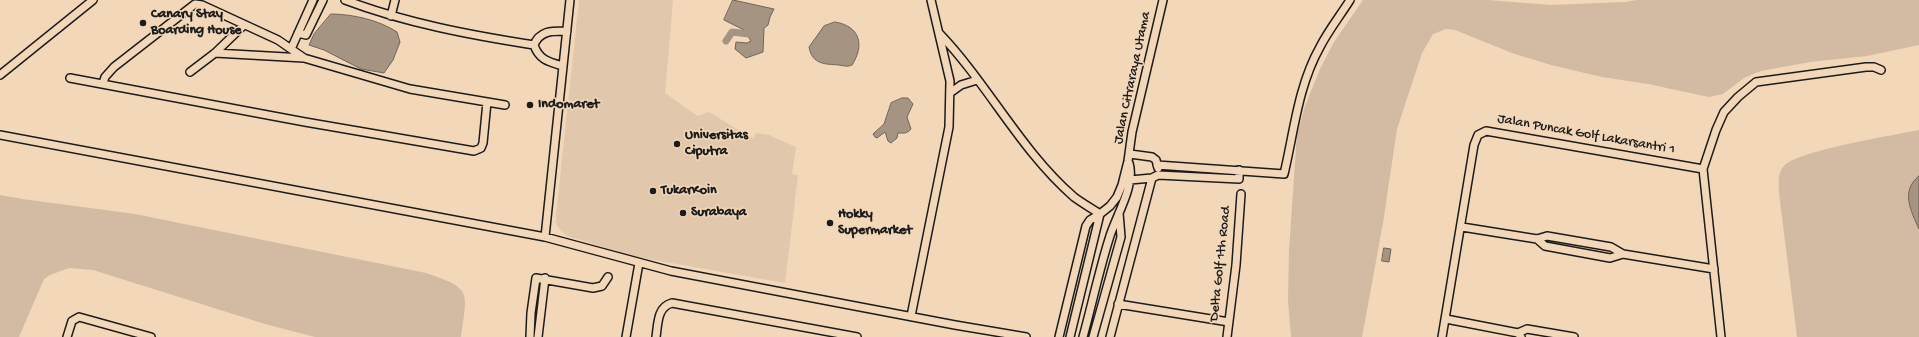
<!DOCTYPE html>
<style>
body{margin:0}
canvas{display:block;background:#f2d7b9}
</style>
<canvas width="1919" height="337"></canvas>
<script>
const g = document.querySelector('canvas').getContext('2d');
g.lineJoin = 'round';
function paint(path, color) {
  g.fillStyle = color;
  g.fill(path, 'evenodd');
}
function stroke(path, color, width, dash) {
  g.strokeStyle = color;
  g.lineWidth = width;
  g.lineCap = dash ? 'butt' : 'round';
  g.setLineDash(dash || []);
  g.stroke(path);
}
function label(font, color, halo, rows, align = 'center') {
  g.font = font + ' "Gochi Hand",sans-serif';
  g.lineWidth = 3;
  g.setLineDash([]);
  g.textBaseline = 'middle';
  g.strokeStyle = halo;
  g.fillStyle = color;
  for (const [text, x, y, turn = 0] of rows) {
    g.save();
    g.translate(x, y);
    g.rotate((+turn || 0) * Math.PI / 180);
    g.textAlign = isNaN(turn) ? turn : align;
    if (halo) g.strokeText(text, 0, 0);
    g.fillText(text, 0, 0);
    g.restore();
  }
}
const built = new Path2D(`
 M579,0H673L665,93L698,116L709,112L753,139L756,133L769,135L796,147L792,174L798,175L785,283L637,257L567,236L562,232L556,224V215Z`);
const green = new Path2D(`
 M1363,0H1488L1551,5L1625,2L1637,0H1919V45L1867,56L1810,62L1761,71L1744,78L1723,94L1709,97L1648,84L1602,77L1551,65L1512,53L1455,30L1446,29L1433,34L1422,53L1397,129L1383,223L1362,337H1291L1288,300L1289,251L1297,134L1305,106L1320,69L1334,42Z
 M1919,130V337H1797L1779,193C1779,184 1777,173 1784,166C1796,151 1895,135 1919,130Z
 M0,195L22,199L135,214L426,273C473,289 467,291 461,337H315L265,324L93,270L69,268L50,275L44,279L19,337H0Z`);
const water = new Path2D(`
 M733,0L774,9L770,17L768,25L764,28L763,52L746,58L735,49L736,42L747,43L751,41L744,30L724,20Z
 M331,14C352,14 379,20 397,32L400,42L393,60L384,73L361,69L324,50L309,45L314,34Z
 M835,22C860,26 865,45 852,65C847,67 845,66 839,65C826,64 812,65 809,47L824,26Z
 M902,98H908L913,104L907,117L911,129C907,134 904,133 898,133L897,138L891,143L888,141L885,132L877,138L875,137L873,134L884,124L891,103Z
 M1919,176V229C1911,211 1900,191 1919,176Z
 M1384,248L1391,249L1389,262L1382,261Z`);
const canal = new Path2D(`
 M726,41L732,32L749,34`);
const minor = new Path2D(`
 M345,0C406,23 470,35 534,45
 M391,16L395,0
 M298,33L306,35L323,0
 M939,33C988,84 1020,150 1074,197C1082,203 1091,208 1100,214L1090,220L1086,226L1059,337
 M291,49L313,0
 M215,53L304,58L410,89L505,105
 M563,66C549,62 539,60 534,45C540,30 553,31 567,31
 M190,72L215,53L244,25
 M0,75L93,0
 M70,78L305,122L474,151L481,148L483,143L487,102
 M103,83L105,77L114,67L195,4L202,5L278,40L304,58
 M950,93L961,85L977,80
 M0,135L545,237L671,271L955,325L1026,337
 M1130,154L1152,157L1156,160L1158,168
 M1157,165L1284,174C1294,132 1298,86 1320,47C1328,31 1340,16 1350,0
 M1130,180L1152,178L1158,175L1239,179V170
 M1462,227L1537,239L1547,236L1611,247L1623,254L1714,269
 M545,237L570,0
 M1537,239L1545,246L1610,258L1623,254
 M1118,304L1229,322
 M911,316L949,127L950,81L931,0
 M1446,319L1518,333L1521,337
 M1518,333L1527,329L1574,337
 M67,337L72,321L79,317L151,337
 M530,337L531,313L536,278L593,288L602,286L608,277
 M538,337L545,278
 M626,337L639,263
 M656,337C658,324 657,307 672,303L857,337
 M1070,337L1100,214L1110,206L1117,197L1122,185L1128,161L1132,132L1163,0
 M1083,337C1092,304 1099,271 1109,239C1115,217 1136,186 1129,163
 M1093,337L1121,237L1119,213
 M1110,337L1152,178
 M1227,337L1236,265L1241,194
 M1442,337L1474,145L1478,135L1486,131L1703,169
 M1721,337L1703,169L1716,130L1724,112L1738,97L1756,82L1866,67H1874L1881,70`);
const markers = [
 [143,23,4,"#1c1c1c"],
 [530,105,4,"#1c1c1c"],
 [677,144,4,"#1c1c1c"],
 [653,191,4,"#1c1c1c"],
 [683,213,4,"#1c1c1c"],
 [830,223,4,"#1c1c1c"]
];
const poiNames = [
 ["Canary Stay",151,15],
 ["Boarding House",151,31],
 ["Indomaret",538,105],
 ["Universitas",685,136],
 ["Ciputra",685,152],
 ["TukarKoin",661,191],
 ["Surabaya",691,213],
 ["Hokky",838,215],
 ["Supermarket",838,231]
];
const streetNames = [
 ["Jalan Citraraya Utama",1133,78,-78],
 ["Jalan Puncak Golf Lakarsantri 1",1586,135,10],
 ["Delta Golf 1th Road",1221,264,-84]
];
paint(built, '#e1c8ad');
paint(green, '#d2bba2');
paint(water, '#a69482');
stroke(water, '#6f6459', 1);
stroke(canal, '#a69482', 7);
stroke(minor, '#1c1c1c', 10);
stroke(minor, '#f2d7b9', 7);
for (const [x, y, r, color] of markers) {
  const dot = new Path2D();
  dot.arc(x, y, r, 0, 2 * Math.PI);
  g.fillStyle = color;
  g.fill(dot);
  stroke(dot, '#f2d7b9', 1.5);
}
label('bold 14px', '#1c1c1c', '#f2d7b9', poiNames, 'left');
label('14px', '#1c1c1c', '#f2d7b9', streetNames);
</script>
